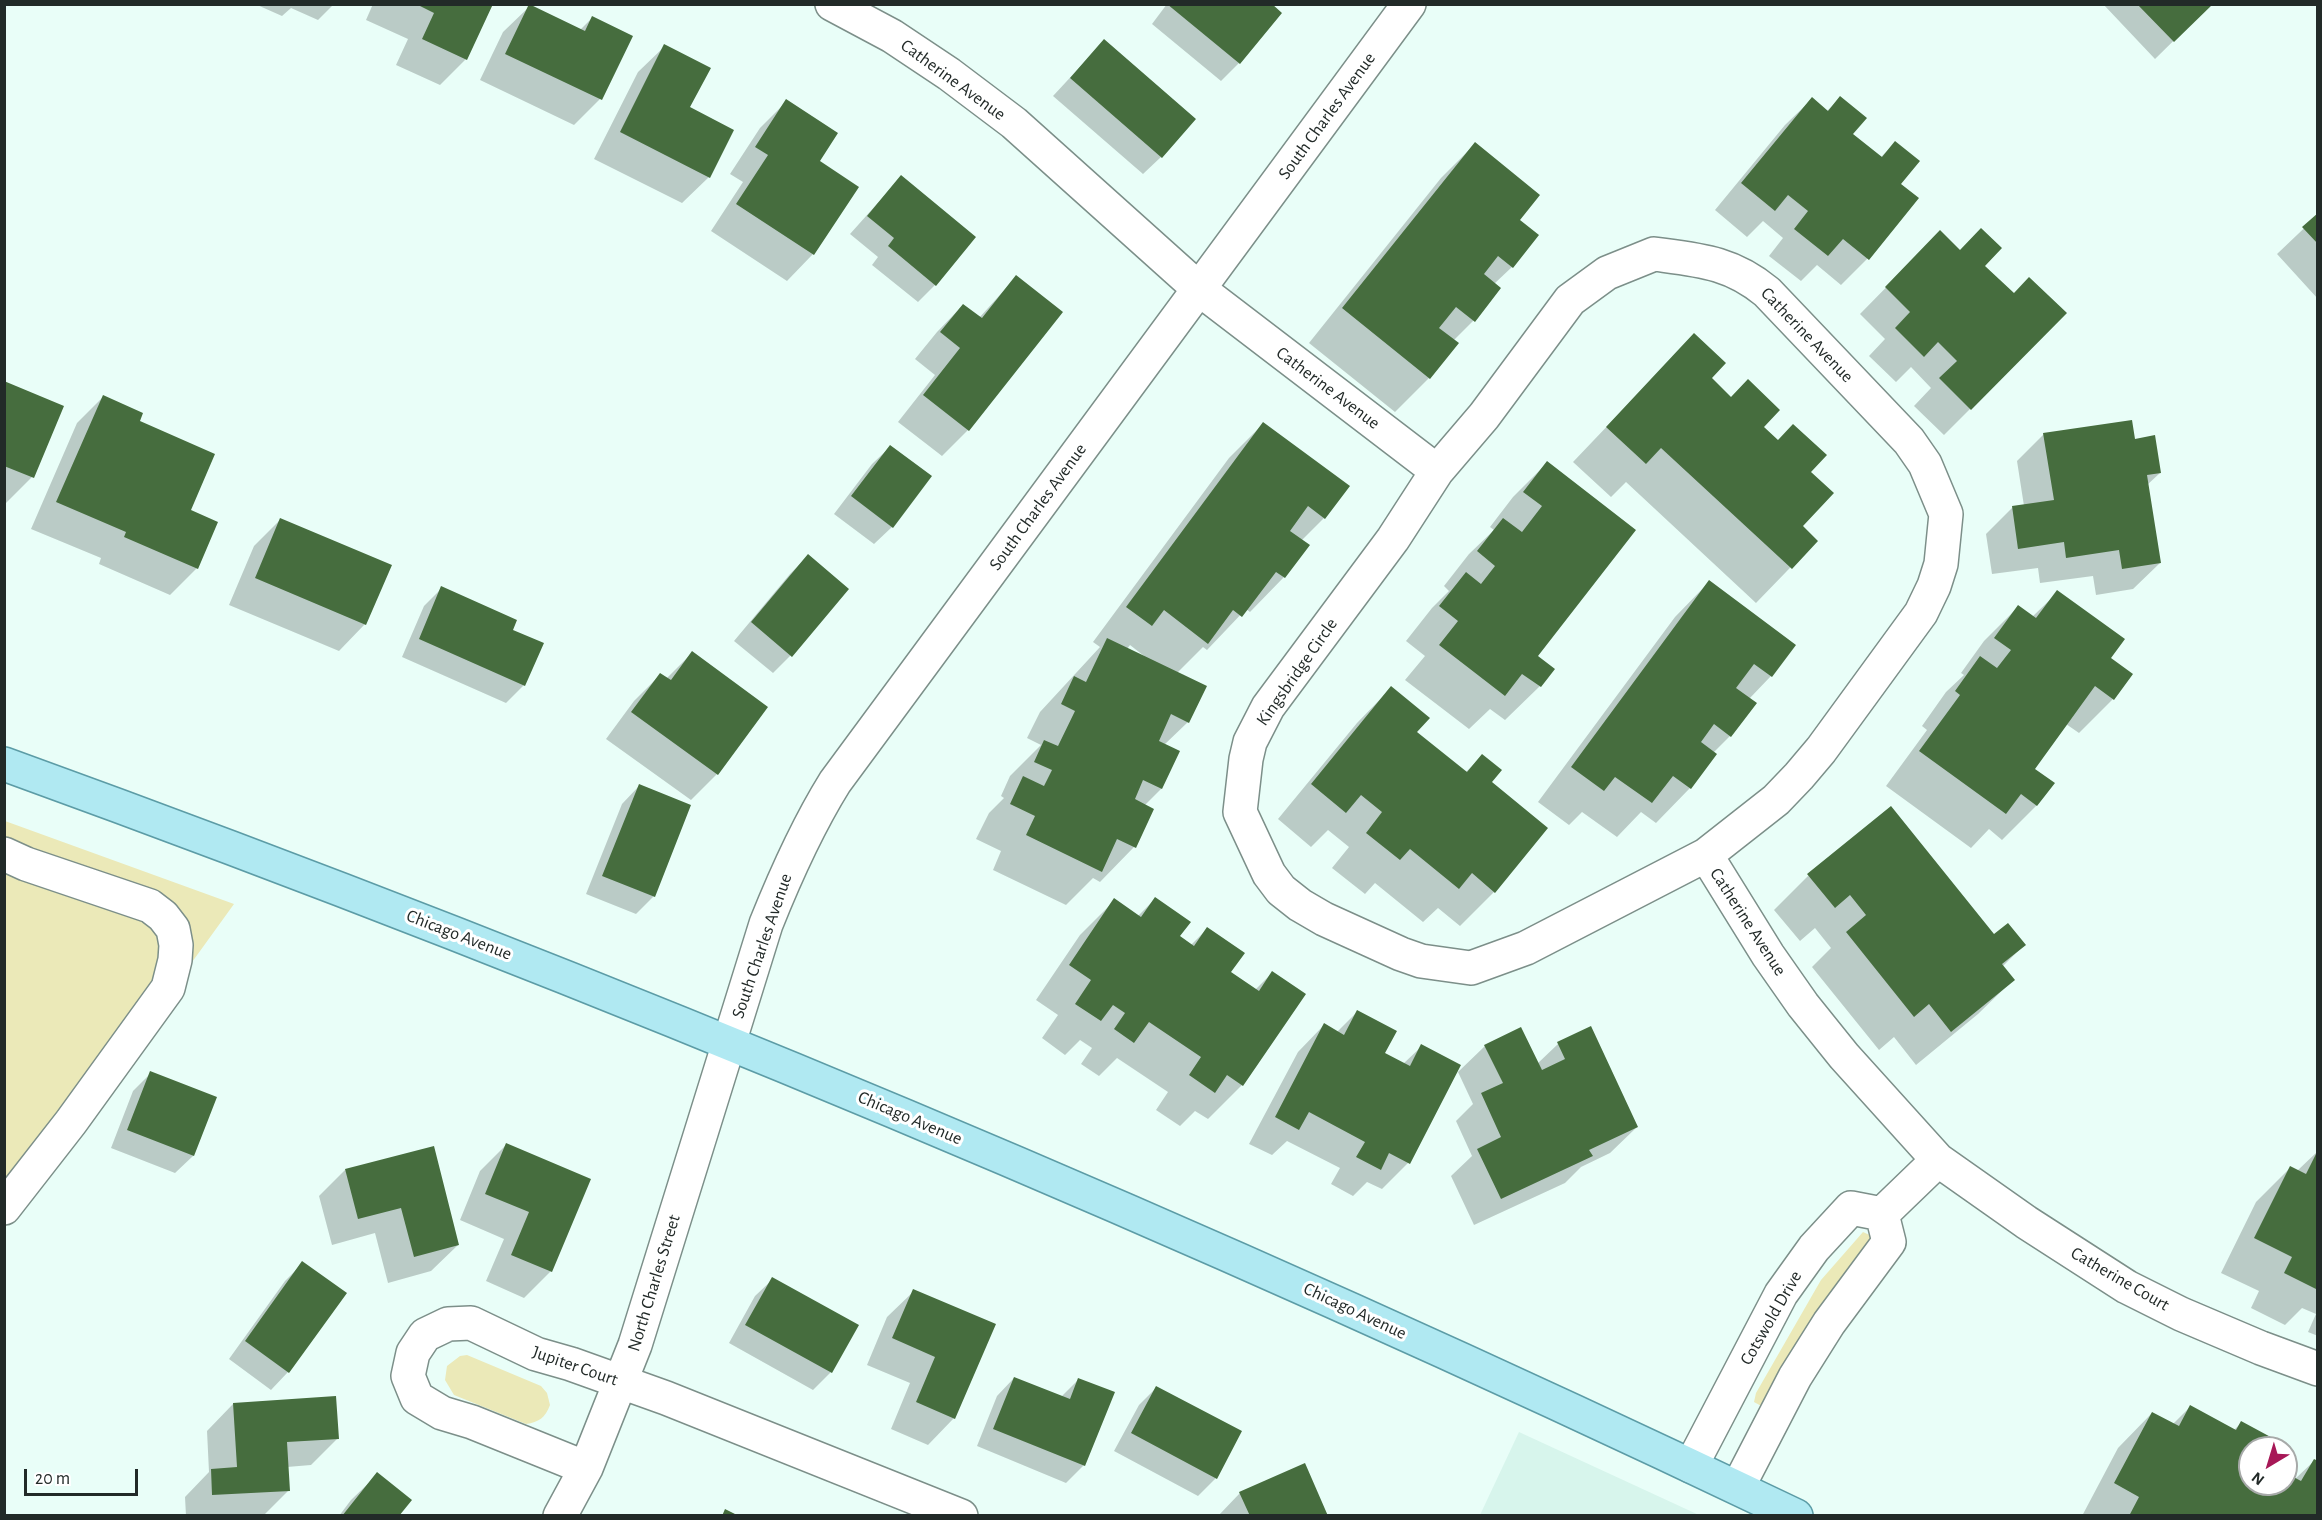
<!DOCTYPE html>
<style>
body{margin:0}
#map{position:relative;width:2322px;height:1520px;overflow:hidden;background:#e9fef8;font-family:"Alegreya Sans",sans-serif}
canvas{display:block}
.frame{position:absolute;inset:0;border:6px solid #222a28;pointer-events:none}
.north{position:absolute;left:2238px;top:1436px;width:60px;height:60px;box-sizing:border-box;background:#fff;border:2px solid #a7aaa9;border-radius:50%;rotate:218deg;font-size:16px;font-weight:700;line-height:24px;text-align:center;color:#222a28}
.north::after{content:'';display:block;margin:auto;width:21px;height:27px;background:#a71857;clip-path:polygon(50% 0,100% 100%,50% 72%,0 100%)}
.scale{position:absolute;left:24px;top:1469px;width:114px;height:27px;box-sizing:border-box;border:3px solid #222a28;border-top:0;padding-left:8px;font-size:18px;line-height:21px;white-space:nowrap;color:#222a28;-webkit-text-stroke:4px #fff;paint-order:stroke}
</style>
<div id="map">
<canvas width="2322" height="1520"></canvas>
<div class="frame"></div>
<div class="north">N</div>
<div class="scale">20 m</div>
</div>
<script>
const g = document.querySelector('canvas').getContext('2d');
g.lineJoin = 'round';
function paint(path, color) {
  g.fillStyle = color;
  g.fill(path, 'evenodd');
}
function stroke(path, color, width, dash) {
  g.strokeStyle = color;
  g.lineWidth = width;
  g.lineCap = dash ? 'butt' : 'round';
  g.setLineDash(dash || []);
  g.stroke(path);
}
function label(font, color, halo, rows, align = 'center') {
  g.font = font + ' "Alegreya Sans",sans-serif';
  g.lineWidth = 6;
  g.setLineDash([]);
  g.textBaseline = 'middle';
  g.strokeStyle = halo;
  g.fillStyle = color;
  for (const [text, x, y, turn = 0] of rows) {
    g.save();
    g.translate(x, y);
    g.rotate((+turn || 0) * Math.PI / 180);
    g.textAlign = isNaN(turn) ? turn : align;
    if (halo) g.strokeText(text, 0, 0);
    g.fillText(text, 0, 0);
    g.restore();
  }
}
const built = new Path2D(`
 M1519,1432L1699,1515H1480Z`);
const green = new Path2D(`
 M5,821L234,904L5,1221Z
 M1863,1232L1874,1237L1765,1408L1754,1402L1756,1393L1821,1280Z
 M467,1355L541,1386L547,1393L550,1405C545,1418 539,1422 526,1424L454,1395L445,1380L447,1366L460,1356Z`);
const shadow = new Path2D(`
 M255,4H334L318,20L291,8L282,16Z
 M373,4H491L466,59L440,85L396,65L408,39L366,20Z
 M1167,4H1270L1280,13L1239,63L1221,81L1152,24Z
 M2103,4H2211L2155,59Z
 M530,6L580,30L592,18L600,99L574,125L480,80L503,32Z
 M1104,41L1161,157L1143,174L1053,96Z
 M665,46L688,108L709,177L682,203L594,159L638,72Z
 M1840,98L1851,135L1880,158L1895,143L1899,184L1867,259L1841,285L1817,265L1801,281L1769,256L1783,238L1763,221L1747,237L1715,210L1785,125L1812,99L1827,111Z
 M787,101L818,161L857,187L813,254L787,281L711,231L743,182L730,174L760,128Z
 M1475,144L1518,220L1537,235L1512,267L1494,284L1473,321L1453,341L1429,378L1395,412L1309,343L1441,178Z
 M901,177L935,285L918,302L872,265L878,257L850,234Z
 M2318,215V299L2277,254Z
 M1960,252L1970,409L1944,435L1914,406L1931,388L1911,367L1896,382L1869,356L1885,339L1860,314L1914,259Z
 M1016,277L968,430L942,456L898,422L935,375L915,359L937,332L963,305L979,318Z
 M1694,335L1709,378L1809,472L1801,527L1816,541L1756,603L1626,482L1611,497L1573,462Z
 M4,383L32,477L6,503H4Z
 M103,397L189,511L197,568L170,595L99,564L101,558L31,529L77,423Z
 M1263,424L1324,518L1301,541L1284,577L1250,612L1246,609L1207,650L1203,647L1177,673L1188,722L1164,745L1178,752L1161,789L1144,806L1152,810L1134,847L1100,882L1093,878L1066,905L993,870L1001,851L976,839L989,813L1004,798L1001,796L1010,776L1041,745L1027,738L1040,712L1100,647L1093,642L1229,458ZM1130,645L1144,656L1143,657L1127,649Z
 M2044,434L2160,473L2147,485L2160,563L2133,589L2096,595L2093,576L2040,583L2038,568L1992,574L1986,534L2013,507L2024,506L2017,461Z
 M890,447L892,527L874,544L834,514L872,464Z
 M1547,463L1536,656L1553,669L1540,686L1505,720L1490,709L1469,729L1405,680L1425,656L1406,641L1432,608L1449,591L1444,586L1469,554L1494,530L1490,527L1513,497Z
 M280,520L365,624L339,651L229,605L254,546Z
 M808,556L790,656L773,673L734,641L790,574Z
 M1709,582L1794,645L1771,676L1749,699L1754,703L1730,736L1713,753L1715,754L1690,788L1656,823L1641,812L1617,837L1582,812L1569,825L1538,802L1675,617Z
 M442,588L511,630L524,685L506,703L402,657L424,606Z
 M2058,592L2109,658L2113,699L2079,733L2066,724L2033,769L2052,783L2036,806L2002,840L1989,829L1971,848L1886,786L1927,730L1922,726L1946,692L1964,675L1961,673L1984,641L2018,607L2032,617Z
 M692,653L717,774L691,800L606,739L634,701L660,675L666,679Z
 M1391,688L1415,733L1465,773L1482,756L1490,782L1494,892L1460,926L1438,908L1423,922L1375,883L1365,894L1332,868L1349,847L1328,830L1311,847L1278,819L1357,723Z
 M639,786L654,896L636,914L586,894L622,804Z
 M1808,876L2024,945L2002,967L2013,980L1978,1014L1916,1065L1894,1037L1879,1050L1812,967L1831,948L1815,928L1800,941L1774,910Z
 M1155,899L1178,937L1191,945L1207,929L1229,972L1255,990L1272,973L1242,1085L1208,1119L1195,1111L1180,1126L1156,1110L1168,1092L1117,1058L1099,1076L1081,1064L1092,1048L1080,1040L1065,1055L1042,1038L1058,1015L1036,1000L1080,935L1115,900L1138,916Z
 M1357,1012L1383,1054L1403,1064L1422,1046L1408,1163L1382,1189L1367,1182L1353,1196L1331,1184L1340,1168L1287,1141L1272,1155L1249,1144L1298,1052L1324,1025L1337,1032Z
 M1558,1044L1637,1127L1610,1153L1581,1167L1565,1183L1474,1225L1451,1176L1472,1156L1456,1121L1473,1104L1458,1072L1485,1046L1537,1064Z
 M151,1073L215,1098L193,1156L175,1173L111,1148L133,1091Z
 M506,1145L551,1271L524,1298L486,1281L504,1239L460,1220L480,1171Z
 M2318,1151V1336L2308,1332L2316,1314L2302,1308L2285,1325L2251,1308L2259,1291L2221,1273L2256,1202L2290,1168L2297,1171Z
 M345,1170L458,1245L431,1271L388,1283L375,1233L332,1245L319,1196Z
 M303,1263L288,1372L271,1390L229,1359L285,1281Z
 M773,1279L857,1326L831,1372L813,1390L729,1343L755,1296Z
 M914,1291L994,1325L954,1418L928,1445L891,1429L910,1383L867,1365L887,1317Z
 M1014,1378L1061,1397L1079,1379L1084,1465L1066,1483L977,1446L997,1396Z
 M1157,1387L1216,1478L1198,1496L1114,1451L1139,1405Z
 M233,1404L337,1439L311,1465L287,1467L289,1490L263,1516H186L185,1497L209,1472L207,1431Z
 M2190,1407L2234,1430L2241,1423L2288,1448L2286,1451V1448H2250V1484H2286V1474L2295,1479L2314,1461L2318,1516H2082L2118,1448L2152,1413L2173,1424Z
 M378,1474L397,1516H339L351,1500Z
 M1240,1493L1327,1516H1218Z`);
const building = new Path2D(`
 M416,4H493L467,60L422,39L434,13Z
 M529,4L585,31L592,16L633,36L602,100L505,54Z
 M1167,4H1272L1282,13L1240,64Z
 M2137,4H2213L2174,42Z
 M1104,39L1196,119L1162,158L1070,78Z
 M664,44L711,68L690,107L734,130L710,178L620,132Z
 M1840,96L1867,118L1853,134L1882,157L1895,141L1920,161L1901,184L1919,198L1869,260L1843,239L1828,256L1794,229L1808,211L1788,195L1775,211L1741,183L1812,97L1828,111Z
 M786,99L838,133L820,161L859,187L814,255L736,204L768,155L755,147Z
 M1475,142L1540,195L1520,220L1539,235L1513,268L1498,256L1484,274L1501,288L1475,322L1456,307L1439,328L1459,343L1430,379L1342,308Z
 M901,175L976,237L936,286L888,246L894,238L867,216Z
 M2318,213V244L2302,227Z
 M1981,228L2002,248L1985,266L2014,293L2029,277L2067,313L1971,410L1939,378L1957,361L1938,342L1924,357L1895,328L1910,312L1885,287L1940,230L1960,250Z
 M1016,275L1063,312L969,431L923,395L960,348L940,332L963,304L982,318Z
 M1694,333L1726,363L1712,378L1731,397L1748,379L1780,410L1764,427L1778,440L1793,424L1827,455L1811,472L1834,493L1803,526L1818,541L1792,569L1661,448L1646,464L1606,427Z
 M4,381L64,406L34,478L4,466Z
 M103,395L143,413L140,421L215,454L191,510L218,522L198,569L124,537L126,532L56,502Z
 M2132,420L2135,439L2155,435L2161,473L2147,475L2161,563L2122,569L2119,550L2066,558L2064,542L2018,549L2012,506L2054,500L2043,433Z
 M1263,422L1350,486L1325,519L1308,506L1290,531L1310,545L1285,578L1276,572L1242,617L1233,610L1208,644L1164,610L1152,626L1126,607Z
 M890,445L932,476L893,528L851,496Z
 M1547,461L1636,530L1538,656L1555,669L1541,687L1522,674L1505,696L1439,645L1458,621L1439,606L1466,572L1481,584L1495,566L1477,551L1503,518L1522,532L1542,506L1523,492Z
 M280,518L392,565L366,625L255,578Z
 M808,554L849,589L792,657L751,622Z
 M1709,580L1796,645L1772,677L1754,664L1736,688L1757,703L1731,737L1714,724L1701,742L1717,754L1691,789L1673,776L1652,803L1615,777L1604,791L1571,767Z
 M441,586L517,620L513,630L544,643L525,686L419,639Z
 M2057,590L2125,639L2111,658L2133,674L2114,700L2095,686L2035,769L2055,783L2037,806L2021,794L2006,814L1919,751L1960,695L1955,691L1980,656L1997,668L2011,650L1994,638L2018,605L2036,618Z
 M1107,638L1207,686L1189,723L1171,714L1159,741L1180,751L1162,789L1143,780L1135,799L1154,809L1136,848L1117,839L1102,872L1026,835L1035,816L1010,804L1023,776L1044,786L1052,770L1034,762L1044,740L1058,746L1075,711L1061,704L1074,676L1086,682Z
 M692,651L768,707L718,775L631,712L660,673L671,680Z
 M1391,686L1430,718L1417,732L1467,772L1482,754L1502,770L1492,782L1548,828L1495,893L1472,873L1459,889L1410,849L1400,860L1366,833L1382,812L1361,795L1346,813L1311,784Z
 M639,784L691,805L655,897L602,876Z
 M1891,806L1994,934L2008,923L2026,945L2002,964L2015,980L1951,1032L1929,1004L1914,1017L1846,932L1866,915L1850,895L1835,908L1807,874Z
 M1155,897L1191,922L1180,936L1194,946L1207,927L1245,953L1231,972L1259,991L1272,971L1306,994L1243,1086L1227,1075L1215,1093L1189,1075L1201,1057L1149,1022L1134,1043L1114,1029L1125,1013L1113,1005L1101,1021L1075,1004L1091,980L1069,965L1114,898L1141,917Z
 M1357,1010L1397,1031L1385,1053L1410,1066L1421,1044L1461,1065L1410,1164L1389,1153L1381,1170L1356,1157L1365,1142L1309,1112L1299,1130L1275,1117L1324,1023L1344,1035Z
 M1591,1026L1638,1127L1589,1150L1593,1156L1501,1199L1477,1149L1501,1137L1481,1093L1503,1083L1484,1045L1521,1027L1542,1070L1565,1059L1557,1042Z
 M150,1071L217,1097L194,1156L127,1130Z
 M506,1143L591,1179L552,1272L511,1255L529,1212L485,1194Z
 M434,1146L459,1245L414,1257L401,1208L358,1219L345,1169Z
 M2318,1150V1290L2284,1273L2292,1257L2254,1238L2290,1166L2306,1174Z
 M302,1261L347,1293L289,1373L245,1341Z
 M772,1277L859,1325L832,1373L745,1325Z
 M913,1289L996,1324L955,1419L916,1402L935,1357L892,1338Z
 M1014,1377L1070,1399L1078,1378L1115,1392L1085,1466L993,1429Z
 M1156,1386L1242,1431L1217,1479L1131,1433Z
 M336,1396L339,1439L287,1442L290,1491L212,1495L211,1469L237,1467L233,1403Z
 M2190,1405L2236,1430L2241,1421L2291,1448L2286,1454V1448H2250V1484H2286V1473L2301,1481L2314,1459L2318,1461V1516H2129L2139,1497L2114,1483L2152,1412L2179,1426Z
 M1305,1463L1328,1516H1250L1239,1492Z
 M377,1472L412,1500L399,1516H342Z
 M725,1509L739,1516H722Z`);
const minor = new Path2D(`
 M832,4L892,36L949,74L1014,123L1199,289L1437,471
 M1654,254C1699,260 1731,262 1767,292L1909,441L1925,464L1946,514L1941,564L1934,586L1921,613L1821,750L1799,776L1776,800L1706,855L1526,948L1471,968L1421,961L1401,954L1324,919L1300,905L1281,890L1269,874L1240,812L1246,759L1250,742L1268,707L1393,539L1437,471L1484,416L1570,300L1607,273Z
 M4,854L26,864L150,906L163,916L173,929L176,945L175,960L168,988L71,1122L4,1208
 M1706,855L1768,955L1803,1005L1844,1056L1938,1160L2026,1222L2127,1287L2181,1314L2261,1348L2318,1369
 M1882,1214L1938,1160
 M1691,1466L1781,1294L1814,1248L1851,1208L1882,1214
 M586,1468L472,1422L442,1413L417,1398L408,1376L413,1353L425,1335L448,1324L471,1323L536,1354L571,1364L666,1398L961,1516
 M1738,1487L1795,1377L1829,1323L1889,1242L1882,1214
 M560,1516L586,1468L635,1345L766,924C786,874 807,827 835,782L1409,4`);
const major = new Path2D(`
 M4,764C614,985 1211,1236 1796,1516`);
const streetNames = [
 ["Catherine Avenue",953,80,36],
 ["South Charles Avenue",1327,116,-54],
 ["Catherine Avenue",1807,335,46],
 ["Catherine Avenue",1328,388,37],
 ["South Charles Avenue",1038,507,-54],
 ["Kingsbridge Circle",1297,672,-55],
 ["Catherine Avenue",1748,922,57],
 ["Chicago Avenue",459,935,21],
 ["South Charles Avenue",762,946,-71],
 ["Chicago Avenue",910,1118,23],
 ["Catherine Court",2120,1279,30],
 ["North Charles Street",654,1283,-73],
 ["Chicago Avenue",1355,1311,25],
 ["Cotswold Drive",1771,1318,-60],
 ["Jupiter Court",575,1366,19]
];
paint(built, '#d7f5ec');
paint(green, '#ebe9b8');
paint(shadow, '#0003');
paint(building, '#466d3e');
stroke(minor, '#7c8f89', 36);
stroke(major, '#5c9ca6', 36);
stroke(minor, '#fff', 33);
stroke(major, '#b0e9f2', 33);
label('18px', '#222a28', '#fff', streetNames);
</script>
